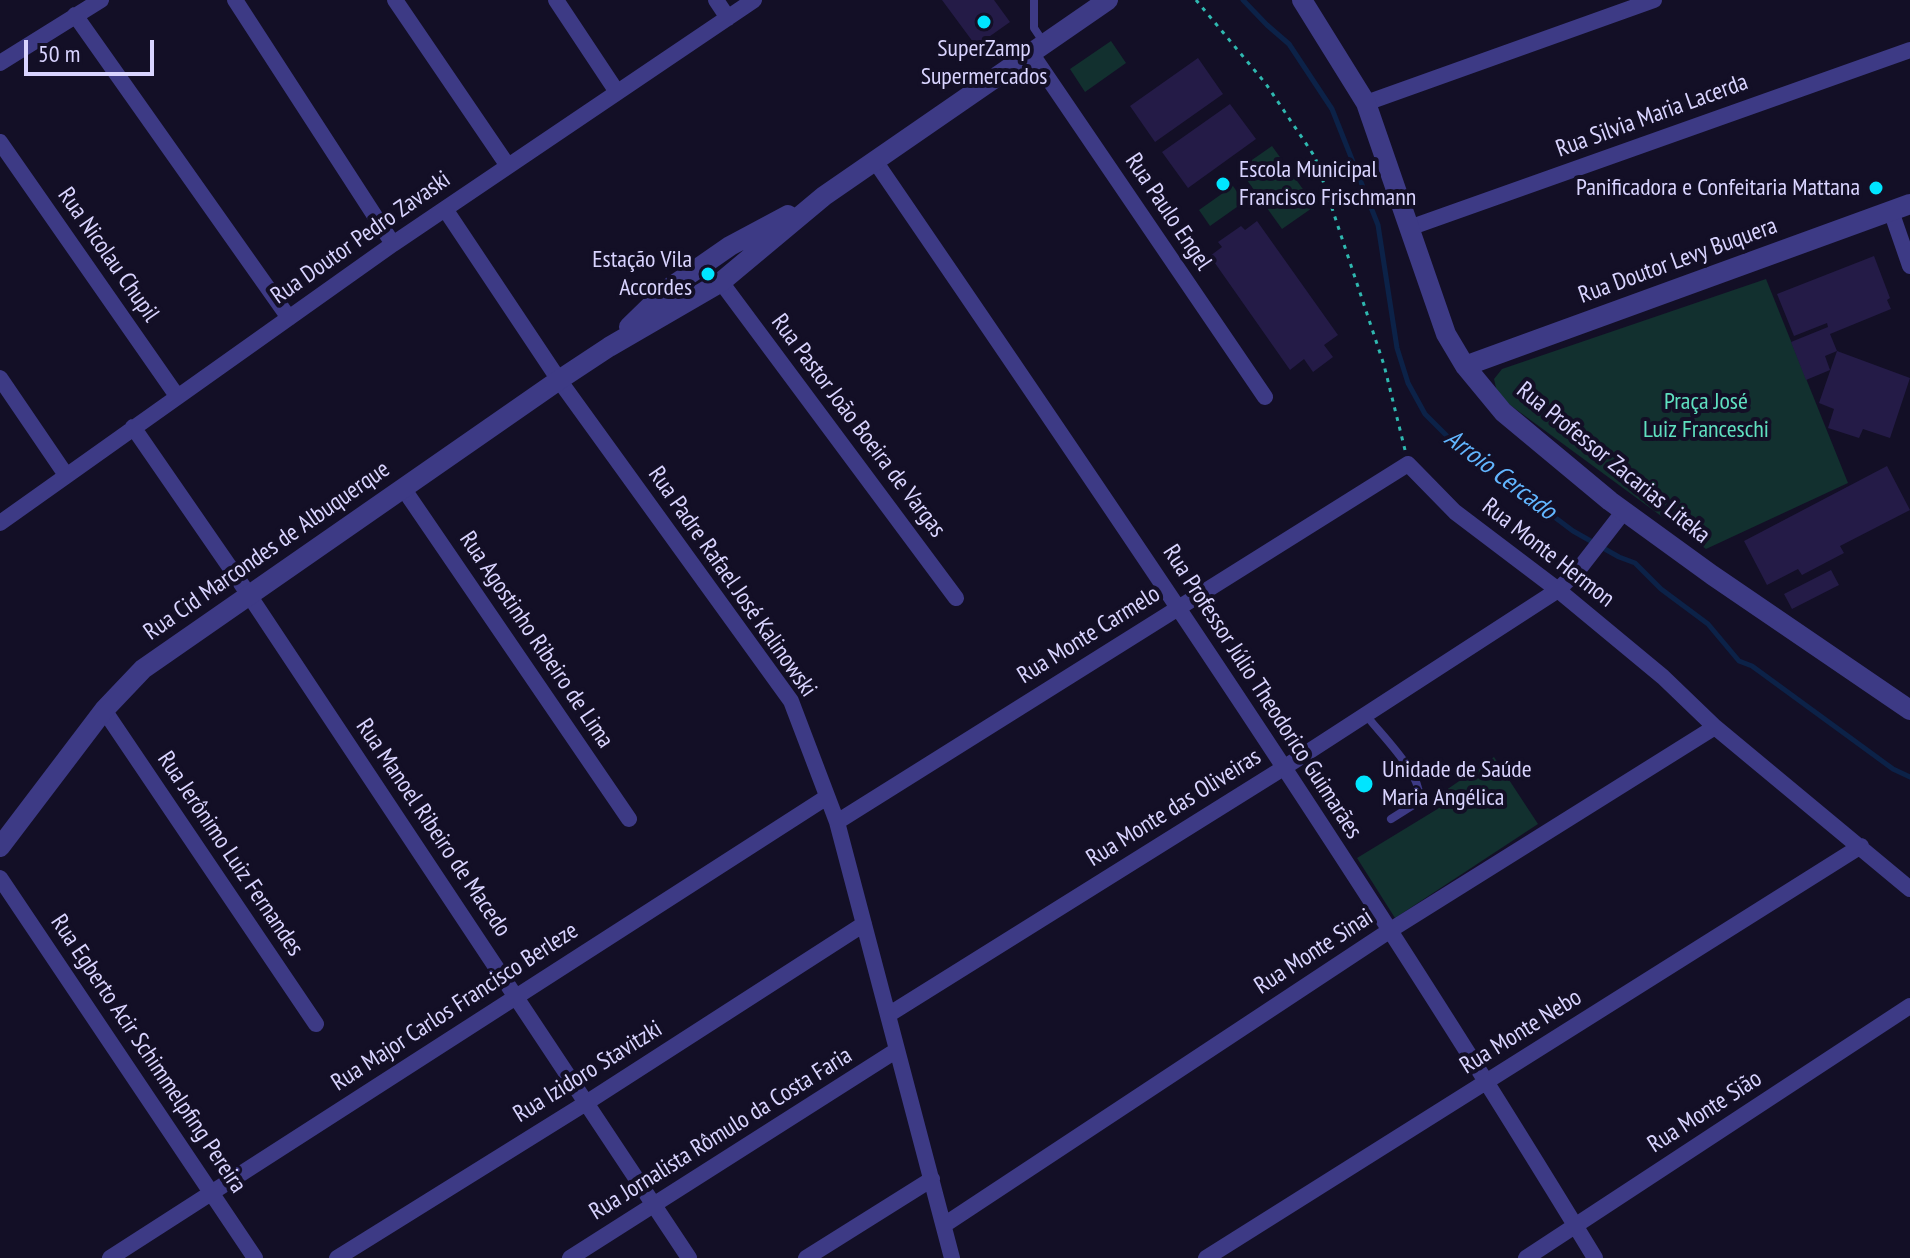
<!DOCTYPE html>
<meta charset="utf-8">
<style>
body{margin:0}
#map{position:relative;width:1910px;height:1258px;overflow:hidden;background:#130f26;font-family:"PT Sans Narrow",sans-serif}
canvas{display:block}
.scale{position:absolute;left:24px;top:40px;width:130px;height:36px;box-sizing:border-box;border:4px solid #d9d4ff;border-top:0;padding-left:10px;font-size:24px;line-height:28px;white-space:nowrap;color:#d9d4ff;-webkit-text-stroke:6px #130f26;paint-order:stroke}
</style>
<div id="map">
<canvas width="1910" height="1258"></canvas>
<div class="scale">50 m</div>
</div>
<script>
const g = document.querySelector('canvas').getContext('2d');
g.lineJoin = 'round';
function paint(path, color) {
  g.fillStyle = color;
  g.fill(path, 'evenodd');
}
function stroke(path, color, width, dash) {
  g.strokeStyle = color;
  g.lineWidth = width;
  g.lineCap = dash ? 'butt' : 'round';
  g.setLineDash(dash || []);
  g.stroke(path);
}
function label(font, color, halo, rows, align = 'center') {
  g.font = font + ' "PT Sans Narrow",sans-serif';
  g.lineWidth = 8;
  g.setLineDash([]);
  g.textBaseline = 'middle';
  g.strokeStyle = halo;
  g.fillStyle = color;
  for (const [text, x, y, turn = 0] of rows) {
    g.save();
    g.translate(x, y);
    g.rotate((+turn || 0) * Math.PI / 180);
    g.textAlign = isNaN(turn) ? turn : align;
    if (halo) g.strokeText(text, 0, 0);
    g.fillText(text, 0, 0);
    g.restore();
  }
}
const green = new Path2D(`
 M1111,41L1126,63L1085,92L1070,69Z
 M1272,146L1315,206L1282,229L1239,169Z
 M1233,186L1244,202L1210,226L1199,210Z
 M1766,279L1848,483L1706,549L1506,402L1497,392L1494,379L1502,369Z
 M1494,757L1538,824L1395,918L1357,858L1444,805L1439,795Z`);
const stream = new Path2D(`
 M1243,0L1267,25L1289,44L1332,109L1378,225L1397,348L1408,383L1425,414L1447,436L1573,531L1619,557L1635,563L1661,589L1708,624L1739,661L1752,666L1893,769L1910,777`);
const building = new Path2D(`
 M942,0H994L1010,22L976,46Z
 M1198,58L1223,94L1155,142L1130,106Z
 M1230,104L1256,139L1188,188L1162,152Z
 M1257,221L1338,335L1324,345L1333,357L1313,372L1304,359L1290,370L1210,256L1222,247L1218,242L1241,226L1245,230Z
 M1874,256L1890,298L1887,300L1891,309L1830,334L1837,351L1825,356L1830,370L1806,380L1791,342L1828,327L1827,323L1794,336L1777,294Z
 M1837,351L1910,378L1890,438L1863,429L1859,438L1828,428L1834,409L1819,403Z
 M1887,466L1910,510L1840,546L1844,553L1802,575L1798,569L1767,585L1744,541Z
 M1831,570L1839,585L1792,609L1784,594Z`);
const path = new Path2D(`
 M1196,0L1266,84L1315,157L1384,365L1405,450`);
const service = new Path2D(`
 M1034,0V28L1044,43
 M1366,715C1380,734 1427,778 1418,802L1391,819`);
const minor = new Path2D(`
 M235,0L393,244
 M395,0L508,166
 M556,0L617,92
 M716,0L728,18
 M75,15L289,318
 M1031,53L1265,397
 M0,63L101,0
 M1366,103L1654,0
 M0,142L177,396
 M875,161C1122,522 1368,884 1595,1258
 M445,209L559,380L791,701L837,822L952,1258
 M1891,211L1910,266
 M1409,228L1910,50
 M721,282L956,598
 M0,378L66,475
 M133,427L249,595L689,1258
 M403,488L629,819
 M0,523L393,244L754,0
 M104,710L316,1024
 M837,822L1408,464L1455,512L1558,590L1663,677L1715,727L1910,889
 M0,878L255,1258
 M888,1015L1285,767L1558,590L1579,569L1624,511
 M944,1225L1389,931L1715,727
 M110,1258L827,797
 M337,1258L586,1103L864,924
 M570,1258L897,1050
 M806,1258L932,1179
 M1206,1258L1861,846
 M1526,1258L1910,1006`);
const tertiary = new Path2D(`
 M1302,0L1366,103L1446,334L1465,366L1503,412L1610,501L1712,575L1910,710
 M629,327L668,289L730,246L788,215
 M1465,366L1910,204
 M0,847L104,710L143,669L559,380L609,347L721,282L824,196L1108,0`);
const markers = [
 [984,22,8,"#00e5ff"],
 [1223,184,8,"#00e5ff"],
 [1876,188,8,"#00e5ff"],
 [708,274,8,"#00e5ff"],
 [1364,784,10,"#00e5ff"]
];
const poiNames = [
 ["SuperZamp",984,49,"center"],
 ["Supermercados",984,77,"center"],
 ["Escola Municipal",1239,170],
 ["Francisco Frischmann",1239,198],
 ["Panificadora e Confeitaria Mattana",1860,188,"right"],
 ["Estação Vila",692,260,"right"],
 ["Accordes",692,288,"right"],
 ["Unidade de Saúde",1382,770],
 ["Maria Angélica",1382,798]
];
const streetNames = [
 ["Rua Silvia Maria Lacerda",1652,116,-20],
 ["Rua Paulo Engel",1168,212,56],
 ["Rua Doutor Pedro Zavaski",361,238,-35],
 ["Rua Nicolau Chupil",108,255,55],
 ["Rua Doutor Levy Buquera",1678,261,-20],
 ["Rua Pastor João Boeira de Vargas",858,426,53],
 ["Rua Professor Zacarias Liteka",1613,463,39],
 ["Rua Cid Marcondes de Albuquerque",267,551,-35],
 ["Rua Monte Hermon",1548,553,38],
 ["Rua Padre Rafael José Kalinowski",732,582,55],
 ["Rua Monte Carmelo",1089,635,-32],
 ["Rua Agostinho Ribeiro de Lima",536,640,56],
 ["Rua Professor Júlio Theodorico Guimarães",1262,692,57],
 ["Rua Monte das Oliveiras",1174,808,-32],
 ["Rua Manoel Ribeiro de Macedo",433,828,56],
 ["Rua Jerônimo Luiz Fernandes",230,854,56],
 ["Rua Monte Sinai",1314,952,-33],
 ["Rua Major Carlos Francisco Berleze",455,1007,-33],
 ["Rua Monte Nebo",1521,1032,-32],
 ["Rua Egberto Acir Schimmelpfing Pereira",148,1054,56],
 ["Rua Izidoro Stavitzki",588,1072,-32],
 ["Rua Monte Sião",1705,1112,-33],
 ["Rua Jornalista Rômulo da Costa Faria",721,1134,-32]
];
const parkNames = [
 ["Praça José",1706,402],
 ["Luiz Franceschi",1706,430]
];
const waterNames = [
 ["Arroio Cercado",1500,475,37]
];
paint(green, '#12302f');
stroke(stream, '#0c2248', 5);
paint(building, '#241b47');
stroke(path, '#2fb8b0', 3, [4, 6]);
stroke(service, '#3d3a85', 8);
stroke(minor, '#3d3a85', 16);
stroke(tertiary, '#3d3a85', 20);
for (const [x, y, r, color] of markers) {
  const dot = new Path2D();
  dot.arc(x, y, r, 0, 2 * Math.PI);
  g.fillStyle = color;
  g.fill(dot);
  stroke(dot, '#130f26', 3);
}
label('24px', '#d9d4ff', '#130f26', poiNames, 'left');
label('24px', '#d9d4ff', '#130f26', streetNames);
label('24px', '#5fe0c0', '#130f26', parkNames);
label('italic 26px', '#62b6ff', '#130f26', waterNames);
</script>
